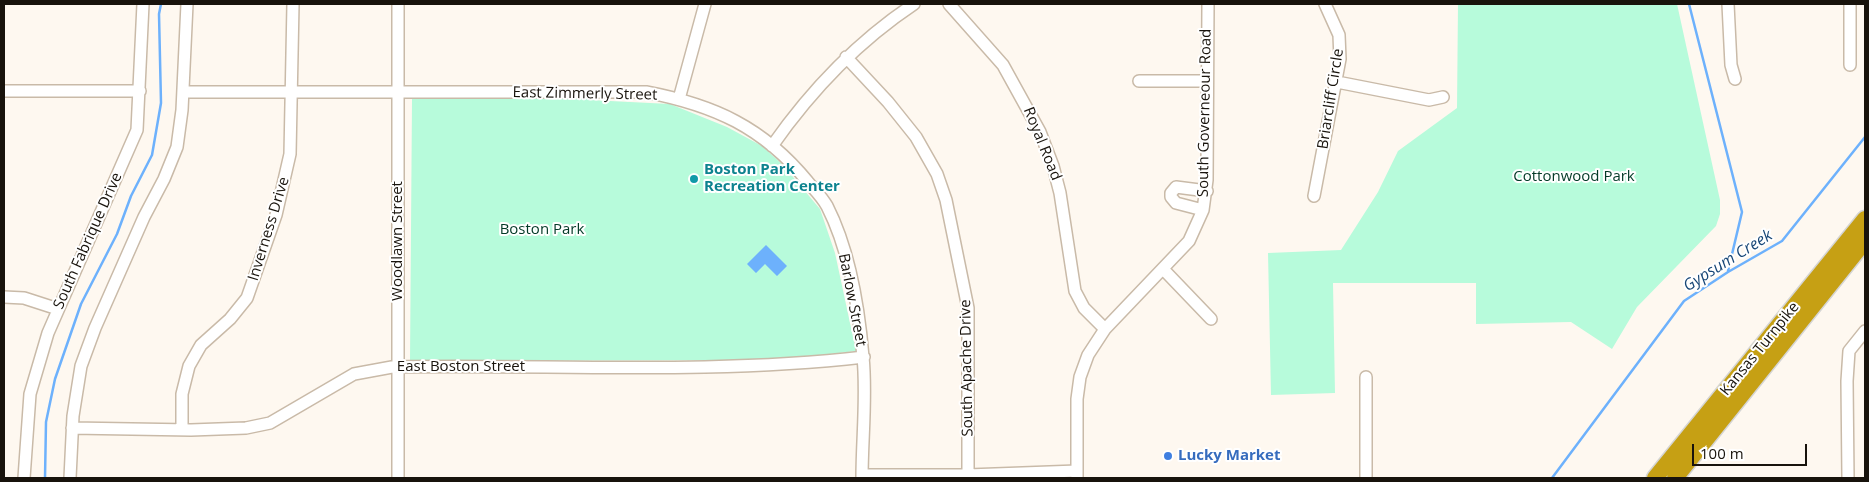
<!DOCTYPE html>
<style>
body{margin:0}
#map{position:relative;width:1869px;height:482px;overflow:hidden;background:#fef8f0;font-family:"Open Sans",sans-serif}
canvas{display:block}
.frame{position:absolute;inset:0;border:5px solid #18130c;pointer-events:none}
.scale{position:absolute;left:1692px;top:444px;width:115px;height:22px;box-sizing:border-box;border:2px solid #18130c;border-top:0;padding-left:6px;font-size:15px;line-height:18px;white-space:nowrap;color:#18130c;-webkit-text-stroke:4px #fff;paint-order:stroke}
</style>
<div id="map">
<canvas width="1869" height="482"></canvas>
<div class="frame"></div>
<div class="scale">100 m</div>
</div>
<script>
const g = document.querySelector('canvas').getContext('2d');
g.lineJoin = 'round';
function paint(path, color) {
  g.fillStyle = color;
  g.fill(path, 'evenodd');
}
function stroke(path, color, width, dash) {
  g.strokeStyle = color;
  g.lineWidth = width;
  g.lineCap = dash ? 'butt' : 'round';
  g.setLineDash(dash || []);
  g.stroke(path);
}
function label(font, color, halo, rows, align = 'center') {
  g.font = font + ' "Open Sans",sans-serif';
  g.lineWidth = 4;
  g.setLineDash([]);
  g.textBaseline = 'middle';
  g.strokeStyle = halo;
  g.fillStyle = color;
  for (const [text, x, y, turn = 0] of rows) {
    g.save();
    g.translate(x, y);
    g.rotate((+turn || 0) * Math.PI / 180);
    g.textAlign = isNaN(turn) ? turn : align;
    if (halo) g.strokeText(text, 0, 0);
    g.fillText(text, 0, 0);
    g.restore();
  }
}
const green = new Path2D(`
 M1458,4H1677L1720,200V214L1716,226L1637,307L1612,349L1571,322L1476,324V283H1333L1335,393L1271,395L1268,253L1341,250L1378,192L1398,151L1457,108Z
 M584,98L590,100L670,104L727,127L762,146L783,165L820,209L835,253L856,351L778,360L410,361L412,99Z`);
const water = new Path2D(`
 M766,245L787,266L777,276L765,264L756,273L747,264Z`);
const stream = new Path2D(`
 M1689,4L1742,212L1728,271
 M45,478L46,422L55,379L81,304L117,234L131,196L152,155L161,103L159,14L161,4
 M1552,478L1684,301L1728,272L1782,241L1865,137`);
const minor = new Path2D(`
 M949,4L1003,65L1040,132L1053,166L1060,193L1075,291L1084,308L1105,329
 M1728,4L1731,65L1735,79
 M1850,4V65
 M846,57L888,102L916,137L937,174L946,200L968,308V475
 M1139,81H1207
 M1337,82L1429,100L1443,97
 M4,91H140
 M183,92H646C714,105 763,127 808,182C814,189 822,197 827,206C849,249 859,309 863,357C867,396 862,438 862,478
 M679,99L705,4
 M772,146C812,89 857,42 914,4
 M1314,196L1340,59L1339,35L1325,4
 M1203,210L1176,203L1171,197V193L1176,187L1207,191
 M1164,270L1211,319
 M4,297L24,298L58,309
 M1366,377V478
 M72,428L191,430L246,428L270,423L354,374L392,367C549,364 707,375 864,357
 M182,430V394L189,366L201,345L230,319L247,298L276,215L290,154L293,4
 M862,475H968L1077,471
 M24,478L30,394L48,333L137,130L143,4
 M70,478L73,416L81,366L95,328L144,217L164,179L177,147L182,110L187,4
 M398,478V4
 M1077,478V399L1080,377L1088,355L1105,329L1189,241L1203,210L1207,180L1208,4
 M1848,478L1847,381L1849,351L1865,331`);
const highway = new Path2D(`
 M1655,478L1865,219
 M1675,478L1865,241`);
const markers = [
 [694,179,5,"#0f9aa8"],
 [1168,456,5,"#3f7fe0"]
];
const streetNames = [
 ["East Zimmerly Street",585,94,1],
 ["Briarcliff Circle",1331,99,-81],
 ["South Governeour Road",1205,113,-89],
 ["Royal Road",1042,144,68],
 ["Inverness Drive",269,229,-73],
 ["South Fabrique Drive",88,241,-66],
 ["Woodlawn Street",398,241,-90],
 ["Barlow Street",852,300,79],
 ["Kansas Turnpike",1760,349,-51],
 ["East Boston Street",461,367],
 ["South Apache Drive",967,368,-91]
];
const cultureNames = [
 ["Boston Park",704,170],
 ["Recreation Center",704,187]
];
const parkNames = [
 ["Cottonwood Park",1574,177],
 ["Boston Park",542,230]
];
const shopNames = [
 ["Lucky Market",1178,456]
];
const waterNames = [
 ["Gypsum Creek",1728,261,-32]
];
paint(green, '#b7fbdb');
paint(water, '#6db1fc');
stroke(stream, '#6db1fc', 2.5);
stroke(minor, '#c9baa8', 14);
stroke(highway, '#d5d5d3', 19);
stroke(minor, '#fff', 11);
stroke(highway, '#c6a014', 16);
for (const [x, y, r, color] of markers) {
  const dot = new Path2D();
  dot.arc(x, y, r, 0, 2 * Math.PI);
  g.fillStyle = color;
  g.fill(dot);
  stroke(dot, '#fff', 2);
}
label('15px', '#18130c', '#fff', streetNames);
label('bold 15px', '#0d838f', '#fff', cultureNames, 'left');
label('15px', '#033a27', '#fff', parkNames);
label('bold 15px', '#366cbe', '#fff', shopNames, 'left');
label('italic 16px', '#174676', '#fff', waterNames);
</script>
